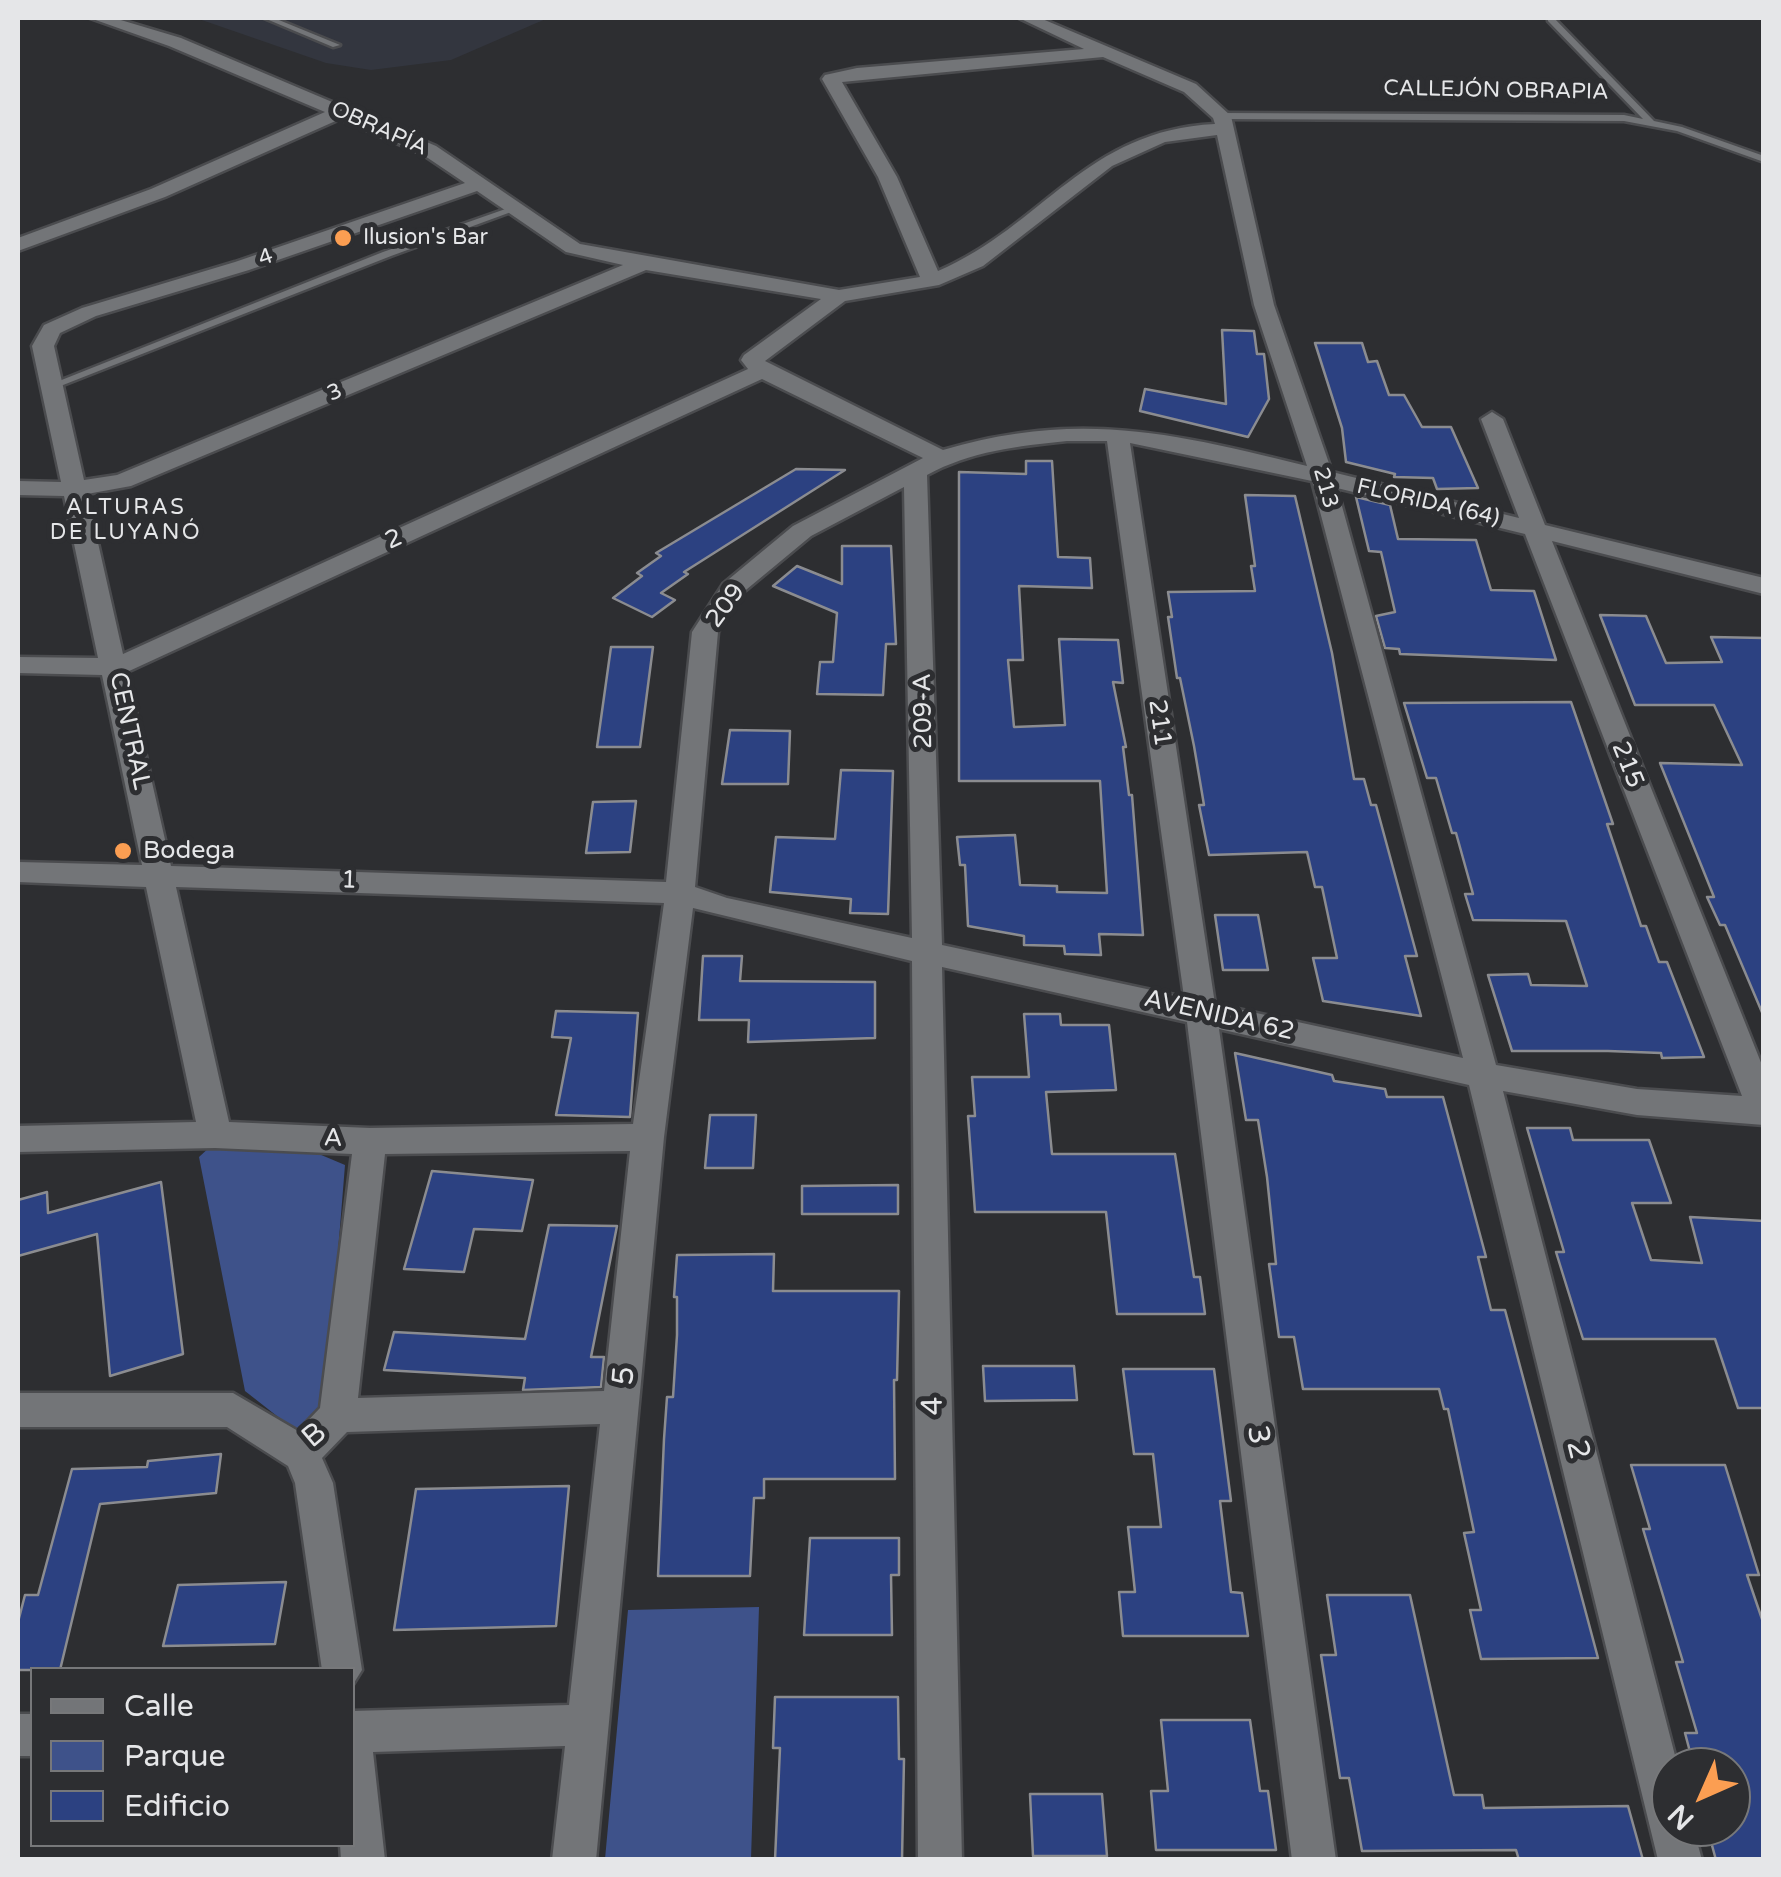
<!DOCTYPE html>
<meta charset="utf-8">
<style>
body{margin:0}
#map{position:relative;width:1781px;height:1877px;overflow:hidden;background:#2d2e31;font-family:"Varela Round",sans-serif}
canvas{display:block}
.frame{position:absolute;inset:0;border:20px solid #e5e6e8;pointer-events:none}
.legend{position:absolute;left:30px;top:1667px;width:325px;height:180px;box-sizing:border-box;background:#2d2e31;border:2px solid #77787a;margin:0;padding:12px 18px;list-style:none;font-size:30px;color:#e5e6e8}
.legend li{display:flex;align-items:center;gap:20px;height:50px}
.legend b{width:50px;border:2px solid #77787a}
.north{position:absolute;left:1651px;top:1747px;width:100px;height:100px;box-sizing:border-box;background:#2d2e31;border:2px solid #77787a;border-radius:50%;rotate:225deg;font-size:28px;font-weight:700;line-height:40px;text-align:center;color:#e5e6e8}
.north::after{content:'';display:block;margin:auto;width:35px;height:45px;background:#fb9e52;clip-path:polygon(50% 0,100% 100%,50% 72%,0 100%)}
</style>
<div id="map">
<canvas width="1781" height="1877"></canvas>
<div class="frame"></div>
<ul class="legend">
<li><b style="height:12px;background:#737578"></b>Calle</li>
<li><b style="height:28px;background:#3e528a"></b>Parque</li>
<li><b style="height:28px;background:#2c4181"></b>Edificio</li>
</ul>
<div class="north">N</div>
</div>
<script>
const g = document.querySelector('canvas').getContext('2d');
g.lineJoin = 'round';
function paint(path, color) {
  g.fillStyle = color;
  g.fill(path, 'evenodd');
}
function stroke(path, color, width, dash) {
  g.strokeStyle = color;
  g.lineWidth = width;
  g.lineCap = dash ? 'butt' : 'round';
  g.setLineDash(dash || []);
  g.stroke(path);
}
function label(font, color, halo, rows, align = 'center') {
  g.font = font + ' "Varela Round",sans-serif';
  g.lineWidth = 10;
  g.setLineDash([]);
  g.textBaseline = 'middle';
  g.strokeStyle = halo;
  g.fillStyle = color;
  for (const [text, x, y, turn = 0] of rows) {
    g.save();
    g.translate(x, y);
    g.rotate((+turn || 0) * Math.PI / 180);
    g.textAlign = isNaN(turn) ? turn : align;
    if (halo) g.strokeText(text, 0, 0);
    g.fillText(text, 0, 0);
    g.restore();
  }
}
const built = new Path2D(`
 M196,18H548L451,60L371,70L326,63Z`);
const green = new Path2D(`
 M212,1145L300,1146L345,1165L328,1376L319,1417L296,1431L245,1391L199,1157Z
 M759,1607L751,1859H605L628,1610Z`);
const building = new Path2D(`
 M1222,330L1254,331L1257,354H1264L1269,399L1248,437L1140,411L1145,389L1226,404Z
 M1315,343H1362L1368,362L1377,361L1389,395H1404L1422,427H1451L1478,488L1437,489L1433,478L1394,477L1395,474L1346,462L1342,428Z
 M1026,461H1052L1058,557L1090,558L1092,588L1019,586L1023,660H1008L1014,727L1065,725L1059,639L1118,640L1123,683L1113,682L1126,747H1123L1129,795H1132L1143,935L1099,934L1101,955L1065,954L1064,946L1024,945V936L968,926L965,865H960L957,837L1015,835L1020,885L1057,886V892L1107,893L1100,781H959V472L1026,474Z
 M796,469L845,470L684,572L688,574L661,593L675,600L652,617L613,598L642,576L637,573L661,556L656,553Z
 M1245,495L1295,496L1332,653L1354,779H1364L1371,805H1376L1417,956H1405L1421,1016L1323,1001L1313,958H1337L1322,887H1315L1307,852L1209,855L1199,805H1204L1194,746L1180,678H1177L1168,617H1172L1168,592L1255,591L1251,566H1255Z
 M1356,497L1390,505L1398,539L1476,540L1491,590L1534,591L1556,660L1400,654L1399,649L1385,648L1376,616L1395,612L1381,552L1369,551Z
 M842,546H891L896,644H886L883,695L817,694L820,662H833L837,613L773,586L797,566L842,584Z
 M1600,615L1646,616L1666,663L1722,662L1711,637L1764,638V1017L1725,925H1720L1707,897H1714L1660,763L1742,765L1714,705H1635Z
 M611,647H653L640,747H597Z
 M1571,702L1613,824H1607L1641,926H1646L1659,962H1667L1704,1057L1662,1058L1661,1053L1608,1051H1512L1488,975L1528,974L1531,985L1587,986L1566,921L1473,920L1465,894H1473L1456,833H1452L1436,778H1427L1404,703Z
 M730,730L790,731L788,784H722Z
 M841,770L893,771L888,914L850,913L851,899L770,892L776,837L835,839Z
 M636,801L630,852L586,853L593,802Z
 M1215,915H1258L1268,970H1223Z
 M703,956H742L740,981L875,982V1038L748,1042L749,1020H699Z
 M556,1011L638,1013L630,1117L556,1115L571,1038L552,1037Z
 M1024,1014H1060L1061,1025H1109L1116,1090L1046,1092L1052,1154H1175L1194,1277H1200L1205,1314H1117L1106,1212H975L968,1116H975L972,1077H1029Z
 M1235,1053L1332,1075L1334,1081L1385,1089L1387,1097H1443L1486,1257H1478L1491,1310H1505L1598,1658L1481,1659L1470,1610H1481L1464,1533L1474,1532L1448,1409H1444L1439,1389H1303L1294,1337H1279L1269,1264H1276L1267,1177L1258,1120H1246Z
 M710,1115H756L753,1168H705Z
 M1527,1128H1570L1573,1140H1649L1671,1203H1632L1651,1260L1702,1263L1690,1217L1764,1221V1408H1738L1715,1339H1583L1556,1252H1564Z
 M432,1171L533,1180L522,1231L474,1229L464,1272L404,1269Z
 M161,1182L183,1354L110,1376L97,1234L18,1256V1200L47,1192L48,1213Z
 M898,1185V1214H802V1186Z
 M549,1225L617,1226L591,1357H604L601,1387L523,1390L525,1378L384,1370L394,1332L525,1339Z
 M774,1254L773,1291H899L897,1380H894L895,1479H764V1498H754L750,1576H658L664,1439L667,1397H673L677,1335V1297H674L677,1255Z
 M983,1366H1074L1077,1400L985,1401Z
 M1123,1369H1214L1231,1501H1220L1231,1592L1242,1593L1248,1636H1123L1119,1592H1135L1128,1527H1161L1153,1454H1134Z
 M221,1454L216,1493L100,1504L60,1670H18V1622L25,1595H38L72,1469L147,1467L148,1461Z
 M1631,1465H1725L1759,1575H1747L1764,1625V1860H1716L1707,1827H1731V1767H1694L1685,1733H1697L1676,1662H1683L1643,1529H1650Z
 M569,1486L556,1626L394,1630L416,1489Z
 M810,1538H899V1575H891L892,1635H804Z
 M286,1582L275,1644L163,1646L178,1585Z
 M1327,1595H1410L1454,1795H1482L1484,1808L1628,1806L1643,1860H1519L1516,1850L1362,1851L1349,1778H1340L1321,1655H1336Z
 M775,1697H898L899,1759H904L902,1860H775L780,1748H773Z
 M1161,1720H1250L1260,1791H1268L1276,1850H1156L1151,1791H1168Z
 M1030,1794H1102L1107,1856H1033Z`);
const service = new Path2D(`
 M264,18H274L340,45L333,47Z
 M1548,18H1554L1654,121L1682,127L1764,156V162L1677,131L1624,121L1222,119L1217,116L1222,113L1624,115L1643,119L1548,21Z
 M514,206L522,208L391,256L58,387L49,385L383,252Z`);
const minor = new Path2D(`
 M90,18H114L181,38L436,146L580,244L839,290L920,277L878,177L822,79L825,75L857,68L1084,49L1019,18H1040L1196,84L1231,116L1274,305L1332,472L1519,518L1481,419L1492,412L1503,419L1545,525L1764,578V594L1552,541L1764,1070V1125L1637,1115L1503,1091L1678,1767H1671V1827H1693L1702,1860H1658L1469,1085L1219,1029L1336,1860H1292L1187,1022L942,967L962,1860H918L912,961L693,908L664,1137L596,1860H552L565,1746L373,1752L385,1860H341L340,1844H352V1711L569,1705L600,1424L347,1432L322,1458L333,1483L362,1670L352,1686V1670H322L295,1483L288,1466L227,1427H18V1393H233L298,1431L320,1408L352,1154L215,1148L18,1152V1126L196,1122L146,887L18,882V862L142,865L102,675L18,673V657L98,658L64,496L18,495V481L61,482L32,346L44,325L82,308L235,262L465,183L422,154L340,119L165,197L18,251V238L151,189L325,112L169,46ZM1103,57L1184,92L1213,118L1215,124C1086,130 1043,226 938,271L897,177L842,82ZM1217,135L1254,305L1307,466C1173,433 1079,410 943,450L765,361L845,301L939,285L983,266L1112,166L1165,142ZM477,191L566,252L623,265L117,475L84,480L54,346L60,333L96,316L249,270ZM646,270L821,299L744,355L741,360L748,369L123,654L87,494L131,486ZM762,379L923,458L793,526L723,584L692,632L666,882L171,866L127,672ZM1067,441H1107L1184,997L942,945L927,475C971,451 1018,446 1067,441ZM1130,443L1312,481L1463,1058L1215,1004ZM904,487L912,938L727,898L695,887L718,632L741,594L811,536ZM1337,488L1525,534L1742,1096L1637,1089L1496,1065ZM176,887L664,903L633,1124L370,1128L229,1122ZM630,1151L604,1391L358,1398L385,1154Z
 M18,1714H32V1756H18Z`);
const markers = [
 [343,238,10,"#fb9e52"],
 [123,851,10,"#fb9e52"]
];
const farStreetnames = [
 ["CALLEJÓN OBRAPIA",1496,91,1],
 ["OBRAPÍA",379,129,24],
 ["4",266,258,-19],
 ["3",335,393,-22],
 ["213",1325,488,74],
 ["FLORIDA (64)",1428,503,13]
];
const farPoinames = [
 ["Ilusion's Bar",363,238]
];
const farNeighbourhoodnames = [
 ["ALTURAS",126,508],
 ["DE LUYANÓ",126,533]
];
const streetNames = [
 ["2",394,540,-25],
 ["209",726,606,-54],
 ["209-A",924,711,-91],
 ["211",1159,723,82],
 ["CENTRAL",129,731,78],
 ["215",1627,765,68],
 ["1",349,881,2],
 ["AVENIDA 62",1219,1016,13],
 ["A",333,1139,2]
];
const poiNames = [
 ["Bodega",143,851]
];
const nearStreetnames = [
 ["5",625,1376,-85],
 ["4",934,1406,-91],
 ["3",1257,1435,82],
 ["B",315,1436,-40],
 ["2",1577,1450,76]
];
paint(built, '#33363f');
paint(green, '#3e528a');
paint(building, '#2c4181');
stroke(building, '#8b8c90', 2.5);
stroke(service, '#4b4c4f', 5);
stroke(minor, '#4b4c4f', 5);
paint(service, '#737578');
paint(minor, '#737578');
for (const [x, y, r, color] of markers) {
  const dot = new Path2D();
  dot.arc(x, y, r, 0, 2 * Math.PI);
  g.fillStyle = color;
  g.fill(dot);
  stroke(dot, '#2d2e31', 4);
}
label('22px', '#e5e6e8', '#2d2e31', farStreetnames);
label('22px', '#e5e6e8', '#2d2e31', farPoinames, 'left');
g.letterSpacing = '2.5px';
label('22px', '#e5e6e8', '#2d2e31', farNeighbourhoodnames);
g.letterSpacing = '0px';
label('25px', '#e5e6e8', '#2d2e31', streetNames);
label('25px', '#e5e6e8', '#2d2e31', poiNames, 'left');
label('30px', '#e5e6e8', '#2d2e31', nearStreetnames);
</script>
